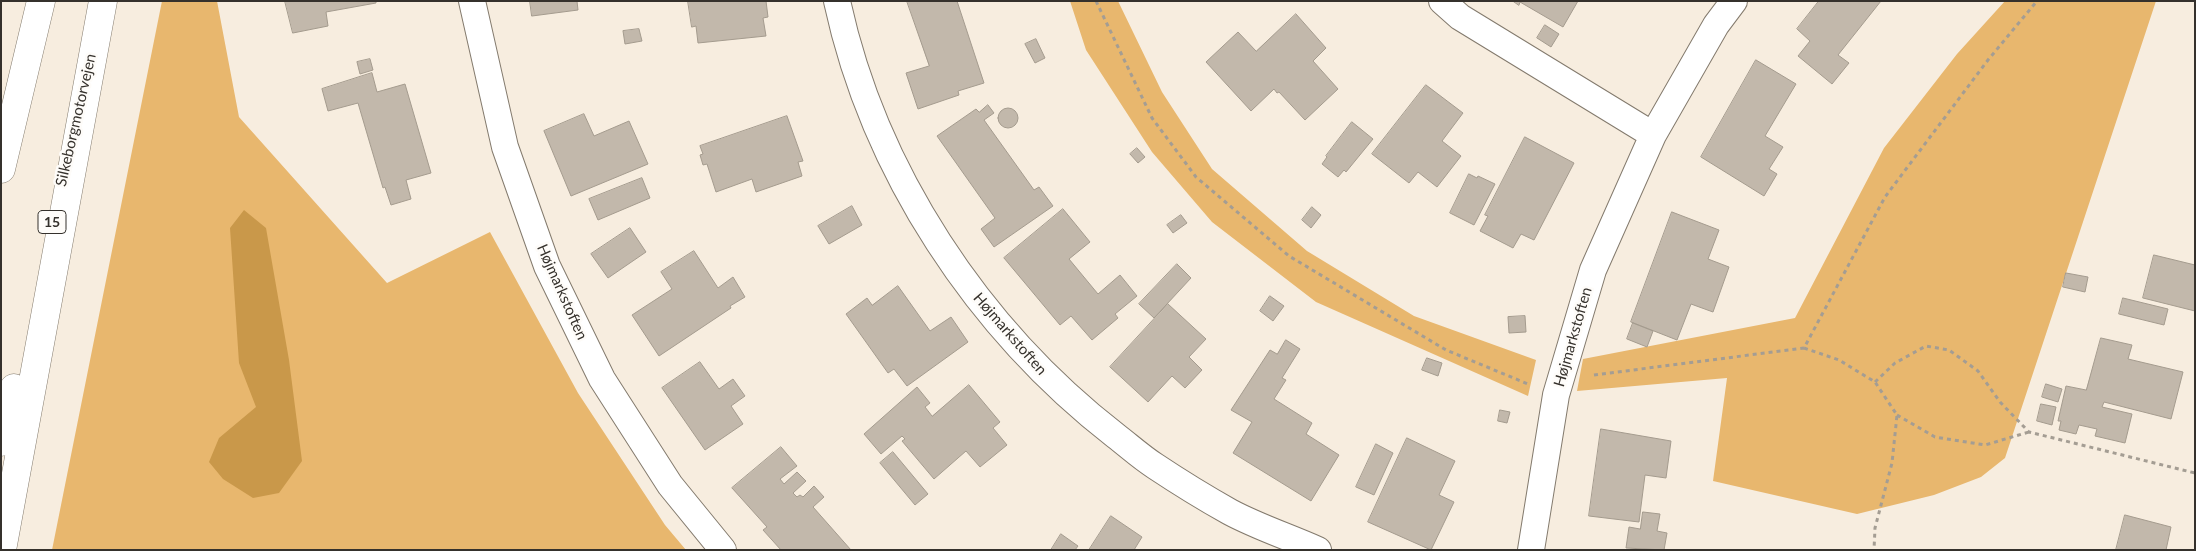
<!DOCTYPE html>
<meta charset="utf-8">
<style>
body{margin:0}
#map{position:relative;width:2196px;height:551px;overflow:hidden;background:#f7eddf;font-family:Lato,sans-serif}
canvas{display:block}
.frame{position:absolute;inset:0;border:2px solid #35312c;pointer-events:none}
</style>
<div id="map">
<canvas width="2196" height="551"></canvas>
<div class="frame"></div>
</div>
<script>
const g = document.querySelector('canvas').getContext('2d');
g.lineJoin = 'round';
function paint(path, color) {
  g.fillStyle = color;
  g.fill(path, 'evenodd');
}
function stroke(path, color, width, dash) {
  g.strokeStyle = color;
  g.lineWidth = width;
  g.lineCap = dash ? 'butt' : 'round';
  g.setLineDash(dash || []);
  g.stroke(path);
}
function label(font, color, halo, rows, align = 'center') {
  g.font = font + ' Lato,sans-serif';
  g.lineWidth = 5;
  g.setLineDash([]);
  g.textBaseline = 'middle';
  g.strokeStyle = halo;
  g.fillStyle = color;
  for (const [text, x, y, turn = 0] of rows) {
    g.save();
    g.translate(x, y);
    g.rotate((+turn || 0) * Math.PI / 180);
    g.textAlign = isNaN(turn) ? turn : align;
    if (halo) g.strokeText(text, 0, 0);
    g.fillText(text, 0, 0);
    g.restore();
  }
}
const green = new Path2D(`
 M162,1H217L239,117L387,283L490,232L578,393L665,525L686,550H52Z
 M1070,1H1118L1162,92L1212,169L1307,251L1414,316L1536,360L1528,396L1316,302L1212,222L1152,152L1086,50Z
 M2005,1H2156L2005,458L1981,477L1934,495L1857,514L1713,481L1727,378L1577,391L1583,359L1795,318L1884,148L1957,54Z`);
const water = new Path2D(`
 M244,210L266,228L289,360L302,461L279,493L253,498L223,479L209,462L219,438L256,407L239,363L230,228Z`);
const building = new Path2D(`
 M285,1H376V3L326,12L328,26L293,33Z
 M530,1H577L578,10L532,16Z
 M688,1H766L768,17L763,18L766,36L698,43L696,26L692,27Z
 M907,1H957L984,83L958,91L959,95L918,109L906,73L929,66Z
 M1513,1H1578L1563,27L1520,2L1519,5Z
 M1819,1H1881L1838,55L1849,63L1832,84L1798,56L1810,41L1797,29Z
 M1296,14L1326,48L1313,61L1338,89L1305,120L1279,92L1277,93L1274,89L1251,111L1206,62L1238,32L1256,51Z
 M1545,25L1559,34L1551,47L1537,38Z
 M639,29L642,41L625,44L623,31Z
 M1036,39L1045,58L1035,63L1025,44Z
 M370,59L373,70L360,74L357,62Z
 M1756,60L1796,84L1765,136L1783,147L1769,169L1777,174L1764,196L1701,157Z
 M372,73L377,92L405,84L431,173L406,180L411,199L391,205L385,187L383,188L358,103L328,111L322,89Z
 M1426,85L1463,113L1442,141L1461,156L1437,187L1418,172L1409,183L1372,154Z
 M988,105L994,113L984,120L1034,190L1039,187L1053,206L994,247L981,229L995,218L937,136L976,109L979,112Z
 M998 118a10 10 0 1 1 20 0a10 10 0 1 1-20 0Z
 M584,114L594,136L629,121L648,164L571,196L544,131Z
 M787,116L803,161L798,162L802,176L756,192L752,179L716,192L707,164L703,165L700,155L703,154L700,146Z
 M1352,122L1373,139L1346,172L1344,170L1338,177L1322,164L1327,157L1326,156Z
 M1525,137L1574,163L1534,240L1521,234L1513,248L1480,231L1488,216L1485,215Z
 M1137,148L1145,157L1138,163L1130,154Z
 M1469,174L1477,178L1478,176L1495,184L1474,225L1450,213Z
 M642,178L650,198L598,220L589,199Z
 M852,206L862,225L829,244L818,226Z
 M1312,207L1321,215L1311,228L1302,220Z
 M1063,209L1090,242L1069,259L1098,294L1120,275L1137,296L1115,314L1118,318L1092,340L1071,316L1060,325L1004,258Z
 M1672,212L1719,230L1708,259L1729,267L1713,312L1691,304L1677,340L1631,322Z
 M1181,215L1187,223L1173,233L1167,225Z
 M630,228L646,252L608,278L591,254Z
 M694,251L718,288L733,277L745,297L730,306L731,308L659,356L632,315L672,289L661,272Z
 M2154,255L2195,265V311L2143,298Z
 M1177,264L1191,278L1154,318L1139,304Z
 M2066,273L2088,277L2085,292L2063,287Z
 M898,286L930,331L951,317L968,342L907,386L894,369L888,373L846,314L867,298L872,305Z
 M1270,296L1284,306L1273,321L1260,311Z
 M2123,298L2168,309L2164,325L2119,314Z
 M1168,304L1206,339L1189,357L1202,370L1185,388L1172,376L1148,402L1110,367Z
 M1525,316L1526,332L1509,333L1508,317Z
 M1633,323L1653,331L1647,347L1627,339Z
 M2101,338L2132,345L2128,359L2183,372L2171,419L2104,402L2102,407L2132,414L2125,443L2095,436L2097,429L2079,425L2076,434L2059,430L2061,421H2058L2066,386L2086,390Z
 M1286,340L1300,349L1282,378L1286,380L1274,399L1312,423L1306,434L1339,455L1311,501L1233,453L1252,422L1231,410L1270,350L1277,354Z
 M1427,358L1442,363L1438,376L1422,370Z
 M700,362L719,389L733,379L745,396L731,406L743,424L705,450L662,388Z
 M2046,384L2062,389L2058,402L2042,397Z
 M969,385L1000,422L993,428L1007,445L980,467L966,451L934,479L902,441L905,439L902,436L881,454L864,434L917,387L930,403L925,407L932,416Z
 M2041,404L2056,407L2052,425L2037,421Z
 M1500,410L1510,412L1507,423L1498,421Z
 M1601,429L1671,441L1666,478L1645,475L1639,522L1589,516Z
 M1407,438L1455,461L1439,495L1454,502L1431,550L1368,522Z
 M1376,444L1393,453L1374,495L1356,487Z
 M781,447L797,466L780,479L784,484L797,472L806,481L793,493L797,497L800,495L803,497L814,486L824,497L813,507L851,550H781L763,530L767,527L732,488Z
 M893,452L928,494L915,505L880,463Z
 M1643,512L1660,514L1657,531L1667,533L1664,550L1626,548L1629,527L1640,529Z
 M2125,515L2171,527L2166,550H2116Z
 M1111,516L1142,537L1134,550H1089Z
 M1061,534L1078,546L1075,550H1051Z`);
const path = new Path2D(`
 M1096,1L1152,118L1196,177L1289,256L1446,350L1528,384
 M1804,348L1839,360L1875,382L1897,415L1892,463L1875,528L1874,550
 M1594,375L1804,348L1885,197L1988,60L2037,1
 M1875,382L1895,363L1926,346L1949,350L1978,371L2000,402L2029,432L2195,473
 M1897,415L1935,437L1985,445L2029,432`);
const street = new Path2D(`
 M472,1L505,147L547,266L602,379L670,485L723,550
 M837,1C874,172 978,329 1116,436C1129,446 1141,457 1155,466C1179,482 1205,498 1230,512C1258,527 1289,537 1318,550
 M1442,1L1460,17L1653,135
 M1531,550L1556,395L1593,270L1653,135L1716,25L1734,1`);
const highway = new Path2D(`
 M1,169L41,1
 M1,442L14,388
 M2,550L103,1`);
const shields = [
 [52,222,28]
];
const shieldNames = [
 ["15",52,222]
];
const streetNames = [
 ["Silkeborgmotorvejen",76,120,-77],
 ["Højmarkstoften",562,292,66],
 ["Højmarkstoften",1010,334,49],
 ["Højmarkstoften",1573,337,-74]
];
paint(green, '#e8b76e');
paint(water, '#c9984a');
paint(building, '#c2b8ab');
stroke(building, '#a49b8e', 1);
stroke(street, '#837a6d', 28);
stroke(highway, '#837a6d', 29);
stroke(path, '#a49d93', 3, [4, 4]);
stroke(street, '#fff', 26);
stroke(highway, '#fff', 28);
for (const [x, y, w] of shields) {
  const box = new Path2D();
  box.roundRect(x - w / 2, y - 11.5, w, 23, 4);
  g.fillStyle = '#fefcf9';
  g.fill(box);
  stroke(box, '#35312c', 1);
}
label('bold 14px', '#35312c', null, shieldNames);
label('15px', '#35312c', '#fefcf9', streetNames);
</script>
